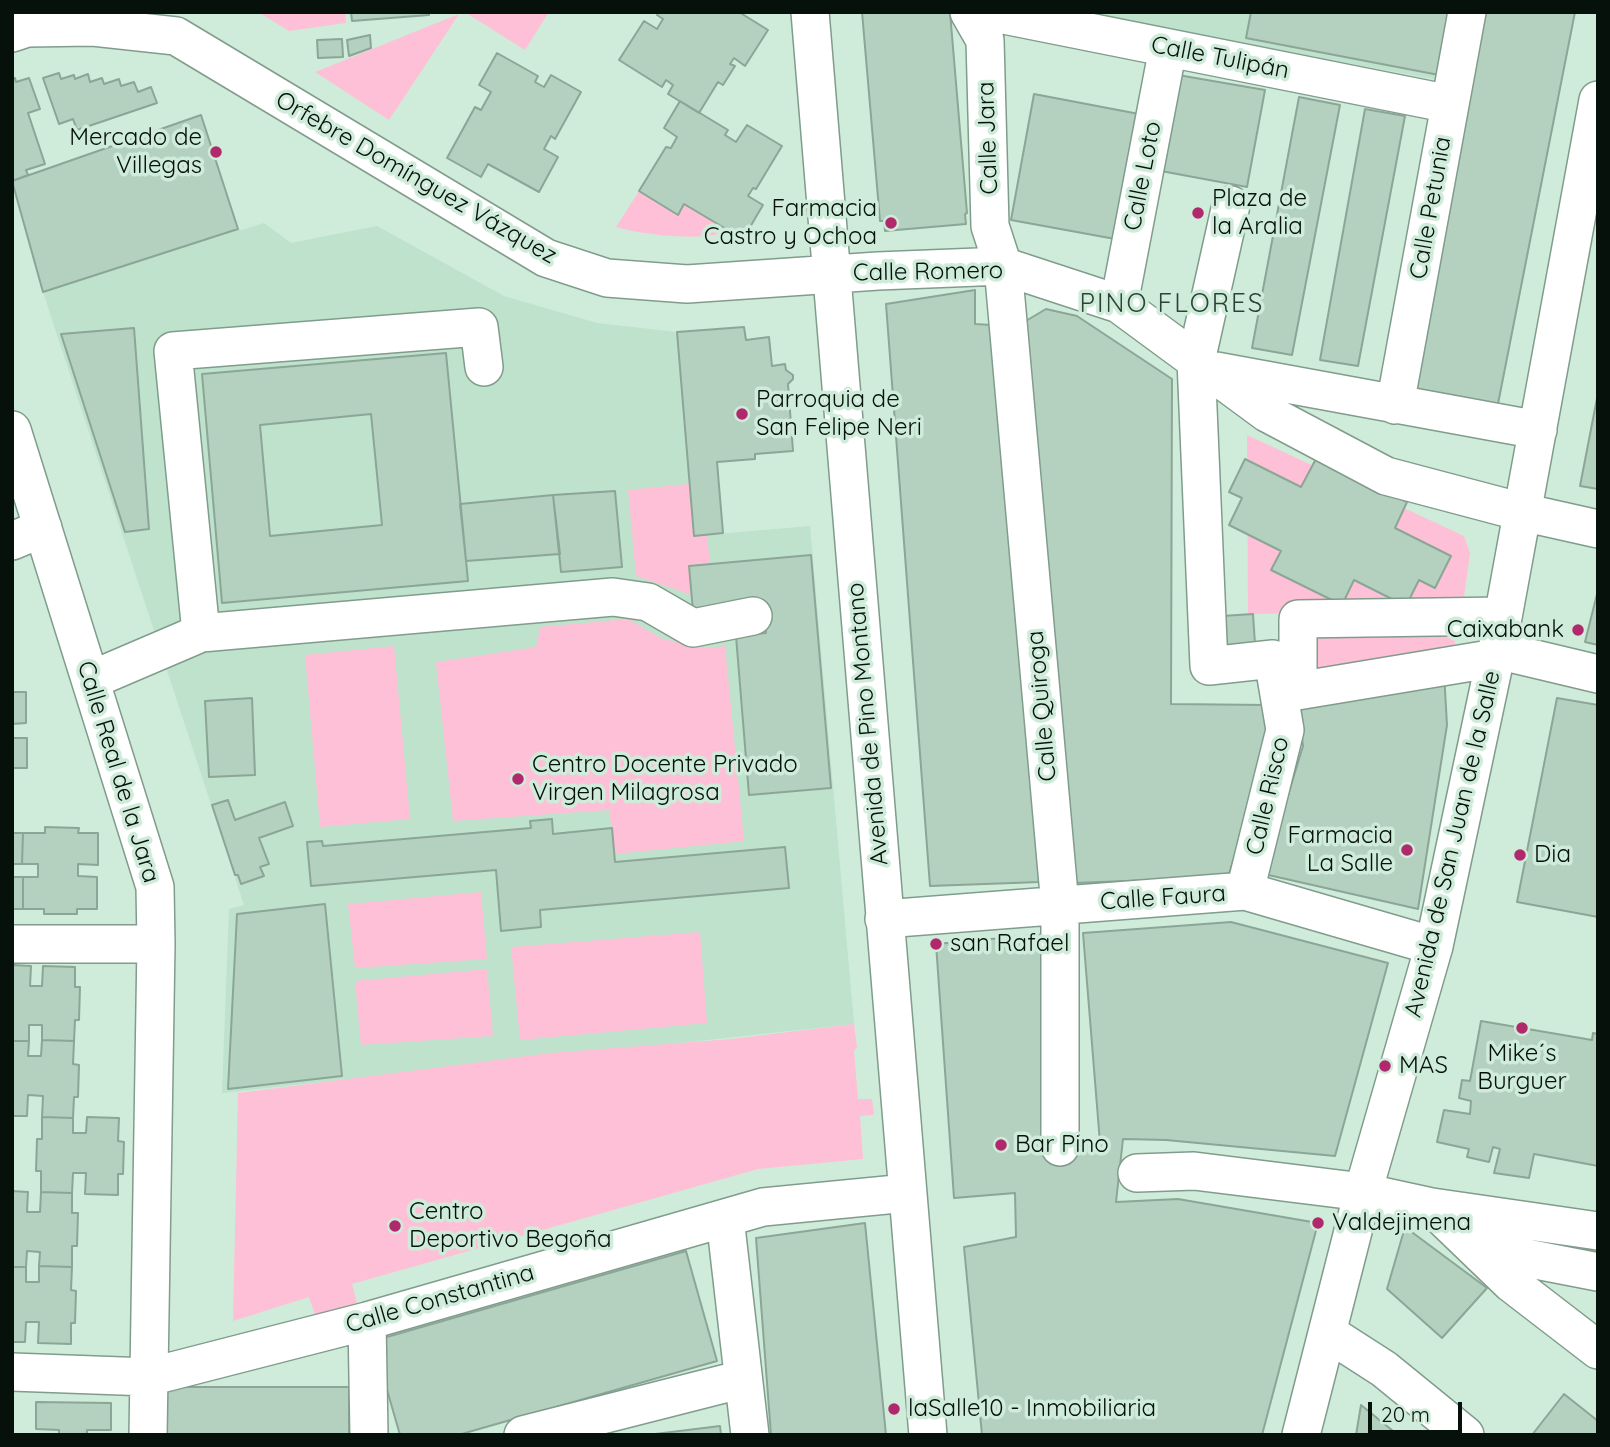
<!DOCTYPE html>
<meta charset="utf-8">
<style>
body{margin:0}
#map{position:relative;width:1610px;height:1447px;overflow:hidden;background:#cfecda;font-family:Quicksand,sans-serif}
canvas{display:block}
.frame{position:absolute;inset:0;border:14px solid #07110b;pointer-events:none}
.scale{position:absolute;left:1368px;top:1402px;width:94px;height:32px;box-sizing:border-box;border:4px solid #07110b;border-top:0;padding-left:9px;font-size:21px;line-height:24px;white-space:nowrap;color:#07110b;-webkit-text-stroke:5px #cfecda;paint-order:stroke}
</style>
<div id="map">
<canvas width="1610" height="1447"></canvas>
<div class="frame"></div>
<div class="scale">20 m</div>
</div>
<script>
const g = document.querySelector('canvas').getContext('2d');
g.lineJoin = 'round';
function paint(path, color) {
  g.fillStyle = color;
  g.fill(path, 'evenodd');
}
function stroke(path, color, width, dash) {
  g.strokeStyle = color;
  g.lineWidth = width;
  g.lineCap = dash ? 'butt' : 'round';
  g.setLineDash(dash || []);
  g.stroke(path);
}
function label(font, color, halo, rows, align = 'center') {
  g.font = font + ' Quicksand,sans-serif';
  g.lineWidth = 7;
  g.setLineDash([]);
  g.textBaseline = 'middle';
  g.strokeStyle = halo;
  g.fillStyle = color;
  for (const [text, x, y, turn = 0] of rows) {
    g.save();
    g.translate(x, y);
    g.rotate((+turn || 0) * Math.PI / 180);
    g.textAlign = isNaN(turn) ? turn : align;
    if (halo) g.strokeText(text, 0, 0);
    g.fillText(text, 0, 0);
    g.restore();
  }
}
const built = new Path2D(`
 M1075,12H1456L1444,81Z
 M264,223L291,243L377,226L504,296L597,323L677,332L694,536L810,526L854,1024L222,1093L229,909L244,905L43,292L238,229L242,230Z`);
const green = new Path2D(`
 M258,12H345L346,23L289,31Z
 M469,12H549L525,50L466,13Z
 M459,14L389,120L315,72Z
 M639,191L678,214L684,204L729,231C705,242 643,235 616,227Z
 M1247,435L1464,536L1470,553L1462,612L1248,614Z
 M689,484L694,536L707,535L710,564L692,595L636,576L628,490Z
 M628,619L663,639L706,648L725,646L744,841L615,854L609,810L453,821L436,662L536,647L540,627Z
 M1459,620L1453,654L1303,687L1304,623Z
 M394,646L410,819L320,827L305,655Z
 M481,892L487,959L355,968L348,904Z
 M700,932L707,1023L520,1040L511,947Z
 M487,969L493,1036L361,1045L355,981Z
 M854,1024L857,1047L854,1051L858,1099H872L874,1115L860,1116L863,1159L758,1169L352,1284L357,1303L315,1315L309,1297L233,1321L238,1093L550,1053L731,1039Z`);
const building = new Path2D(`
 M351,12H429V15L352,21Z
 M659,12H739L768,30L745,66L734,58L730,64L735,66L723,85L718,82L699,113L668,94L673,85L666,80L662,87L619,60L644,21L657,29L663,19L657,15Z
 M862,12H950L967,213L965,214L966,224L885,231L884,221H880Z
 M1251,12H1451L1439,75L1246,38Z
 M1482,12H1575L1496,414L1406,394Z
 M370,35L371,48L349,56L347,40Z
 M342,39L343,57L318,58L317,40Z
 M497,53L538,76L535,82L544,87L551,75L581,92L555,139L551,136L544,149L558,157L539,192L488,164L481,177L447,158L475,107L481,110L491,92L479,85Z
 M59,73L61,79L74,75L75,79L88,74L90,82L102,78L104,84L119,79L121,86L134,82L138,92L151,87L157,103L77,130L73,119L59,124L43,78Z
 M1178,75L1265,90L1247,187L1161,171Z
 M15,78L16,82L29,78L40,109L28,113L45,164L26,170L28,175L12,181V79Z
 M1034,94L1139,114L1115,239L1011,220Z
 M1299,97L1340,105L1292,355L1252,348Z
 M680,101L728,130L725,135L736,142L747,125L782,146L756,189L753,188L748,196L763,205L743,239L684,204L678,215L639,191L666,147L671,148L677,137L664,128Z
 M1365,109L1405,116L1358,366L1320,360Z
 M201,115L238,229L43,292L12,181Z
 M975,290V324L992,325L1040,882L930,886L886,304Z
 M1046,309L1077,316L1172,379L1171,704L1268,705V750L1228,877L1075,883L1019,325Z
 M744,327L746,340L769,337L772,366L785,364L786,370L793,375V379L788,384L793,451L755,454V459L717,462L723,533L694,536L677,332Z
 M134,328L149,529L125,532L61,334Z
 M446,353L468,581L222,603L202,374ZM371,414L382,525L270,536L260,425Z
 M1598,393V489L1580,486Z
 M1317,457L1407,502L1395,528L1451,556L1435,588L1419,580L1406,606L1354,580L1342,605L1271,570L1281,551L1229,525L1242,498L1229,492L1245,459L1301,487Z
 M615,491L622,567L561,572L553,495Z
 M553,495L560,554L466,561L460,504Z
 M811,555L831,788L749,795L736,636L766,633L764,605L693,611L689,566Z
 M1598,590V645L1585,642Z
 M1253,614L1255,644L1224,646L1222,616Z
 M1444,672L1447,725L1418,909L1264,874L1303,746L1296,694Z
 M12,692H26V723L12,724Z
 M252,698L255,775L209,777L205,701Z
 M1557,698L1598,705V917L1517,902Z
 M12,738H27V768H12Z
 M228,800L235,820L285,802L293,826L259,838L269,864L260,867L264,876L241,884L238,875H235L212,805Z
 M552,819L553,834L612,828L615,862L785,847L789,888L540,910L541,927L501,931L496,870L311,886L307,842L322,841L323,846L531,828L530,821Z
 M45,827L79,828L78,833H98V865L78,864V876L97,877V909H77V914H44V909H23V877H38V864H22L23,833H45Z
 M12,833H23L22,864H12Z
 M12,877H23V909H12Z
 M325,904L342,1076L228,1089L237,914Z
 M1231,922L1388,963L1335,1156L1166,1140L1123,1139L1116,1202L1178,1199L1318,1223L1262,1435H982L964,1247L1016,1237L1015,1193L954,1198L936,944L1046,934L1060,1147L1100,1143L1083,933Z
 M12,965L31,966L30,986H42L43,966L75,967V987H80L79,1020H75L74,1041L42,1040V1025H29V1041H12Z
 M1481,1021L1592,1040L1593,1033L1598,1034V1166L1534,1154L1529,1178L1494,1173L1500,1149L1493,1147L1489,1162L1467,1157L1469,1149L1437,1142L1444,1110L1470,1114L1471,1101L1459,1098L1462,1080L1470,1081Z
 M42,1040L74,1041L73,1064L79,1065L78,1097H74L73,1118L42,1117L43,1096L28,1095L27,1116H12V1041H29L28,1056H41Z
 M42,1117L73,1118V1133H86L87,1117L119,1118L118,1141L124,1142L123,1174H118V1195L85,1194L86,1173H73L72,1193L41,1192V1171H36L37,1139H42Z
 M12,1191L28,1192L27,1212H40L41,1192L72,1193V1213H78L77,1246H72V1267L39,1266L40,1252L27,1251L26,1267H12Z
 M865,1223L886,1435H771L756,1238Z
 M1405,1227L1487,1288L1442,1338L1387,1289Z
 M686,1251L717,1361L458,1435H400L373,1341Z
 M39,1266L72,1267L71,1290L76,1291L75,1323H71V1344L38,1343L39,1322H26L25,1342H12V1267H26V1282H39Z
 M164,1387H349V1435H164Z
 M1564,1394L1598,1421V1435H1532Z
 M36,1402L111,1403V1430H87V1435H59V1430L36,1429Z
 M1361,1405L1398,1435H1356Z
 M720,1426L721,1435H647Z`);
const minor = new Path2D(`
 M810,12L928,1435
 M969,12L985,40L990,226L1003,266L1060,906V1147
 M989,12L1450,104
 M12,33L27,28L93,27L176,36L546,258L607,278L687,284L878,271L1003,266L1119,304L1267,413L1386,476L1522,512L1598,529
 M1231,205L1196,361L1209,666L1273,659L1285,730L1245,891
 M1119,304L1168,48
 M1216,371L1538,430
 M1395,405L1467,12
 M12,430L155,887L156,944L148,1435
 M12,541L43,528
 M201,633L173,351L479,327L484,367
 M1497,650L1598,674
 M91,680L201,633L613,597L648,602L693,628L753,616
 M1298,691V619L1503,616
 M1279,694L1496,658
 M884,919L1245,891L1434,946
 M12,944H156
 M1137,1173L1194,1171L1363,1192L1432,1207L1598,1231
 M1432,1207L1511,1283L1598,1350
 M725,1218L750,1435
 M1476,1231L1526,1258L1598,1272
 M367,1321L369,1435
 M1328,1333L1384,1369L1465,1435
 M12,1372L149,1377L367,1321L763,1207L907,1193
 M523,1435L743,1379
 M1301,1435L1363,1192L1434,946L1497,650L1598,100`);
const markers = [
 [216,152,7,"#b0296c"],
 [1198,213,7,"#b0296c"],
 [891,223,7,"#b0296c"],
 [742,414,7,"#b0296c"],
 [1578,630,7,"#b0296c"],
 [518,779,7,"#b0296c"],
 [1407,850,7,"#b0296c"],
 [1520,855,7,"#b0296c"],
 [936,944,7,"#b0296c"],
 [1522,1028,7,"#b0296c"],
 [1385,1066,7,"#b0296c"],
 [1001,1145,7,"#b0296c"],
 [1318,1223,7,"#b0296c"],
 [395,1226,7,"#b0296c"],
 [894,1409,7,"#b0296c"]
];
const streetNames = [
 ["Calle Tulipán",1220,58,11],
 ["Calle Jara",988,138,-92],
 ["Calle Loto",1143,176,-79],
 ["Orfebre Domínguez Vázquez",416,178,30],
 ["Calle Petunia",1431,208,-80],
 ["Calle Romero",928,272,-1],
 ["Calle Quiroga",1042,706,-95],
 ["Avenida de Pino Montano",868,724,-95],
 ["Calle Real de la Jara",118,772,73],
 ["Calle Risco",1268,796,-77],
 ["Avenida de San Juan de la Salle",1453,844,-77],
 ["Calle Faura",1163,898,-4],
 ["Calle Constantina",440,1299,-16]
];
const poiNames = [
 ["Mercado de",202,138,"right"],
 ["Villegas",202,166,"right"],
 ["Plaza de",1212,199],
 ["la Aralia",1212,227],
 ["Farmacia",877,209,"right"],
 ["Castro y Ochoa",877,237,"right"],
 ["Parroquia de",756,400],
 ["San Felipe Neri",756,428],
 ["Caixabank",1564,630,"right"],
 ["Centro Docente Privado",532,765],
 ["Virgen Milagrosa",532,793],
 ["Farmacia",1393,836,"right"],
 ["La Salle",1393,864,"right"],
 ["Dia",1534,855],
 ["san Rafael",950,944],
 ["Mike´s",1522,1054,"center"],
 ["Burguer",1522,1082,"center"],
 ["MAS",1399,1066],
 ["Bar Pino",1015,1145],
 ["Centro",409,1212],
 ["Deportivo Begoña",409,1240],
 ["Valdejimena",1332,1223],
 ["laSalle10 - Inmobiliaria",908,1409]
];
const neighbourhoodNames = [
 ["PINO FLORES",1172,304]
];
paint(built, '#bee2cc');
paint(green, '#fec0d6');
paint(building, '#b4d0bf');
stroke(building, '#8ba696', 2);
stroke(minor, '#819c8c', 40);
stroke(minor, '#fff', 37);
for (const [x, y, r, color] of markers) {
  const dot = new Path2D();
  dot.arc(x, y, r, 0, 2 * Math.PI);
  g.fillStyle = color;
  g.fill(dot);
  stroke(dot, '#cfecda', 2.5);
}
label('24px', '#07110b', '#cfecda', streetNames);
label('24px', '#07110b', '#cfecda', poiNames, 'left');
g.letterSpacing = '2px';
label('26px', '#2b4235', '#cfecda', neighbourhoodNames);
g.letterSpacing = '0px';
</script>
